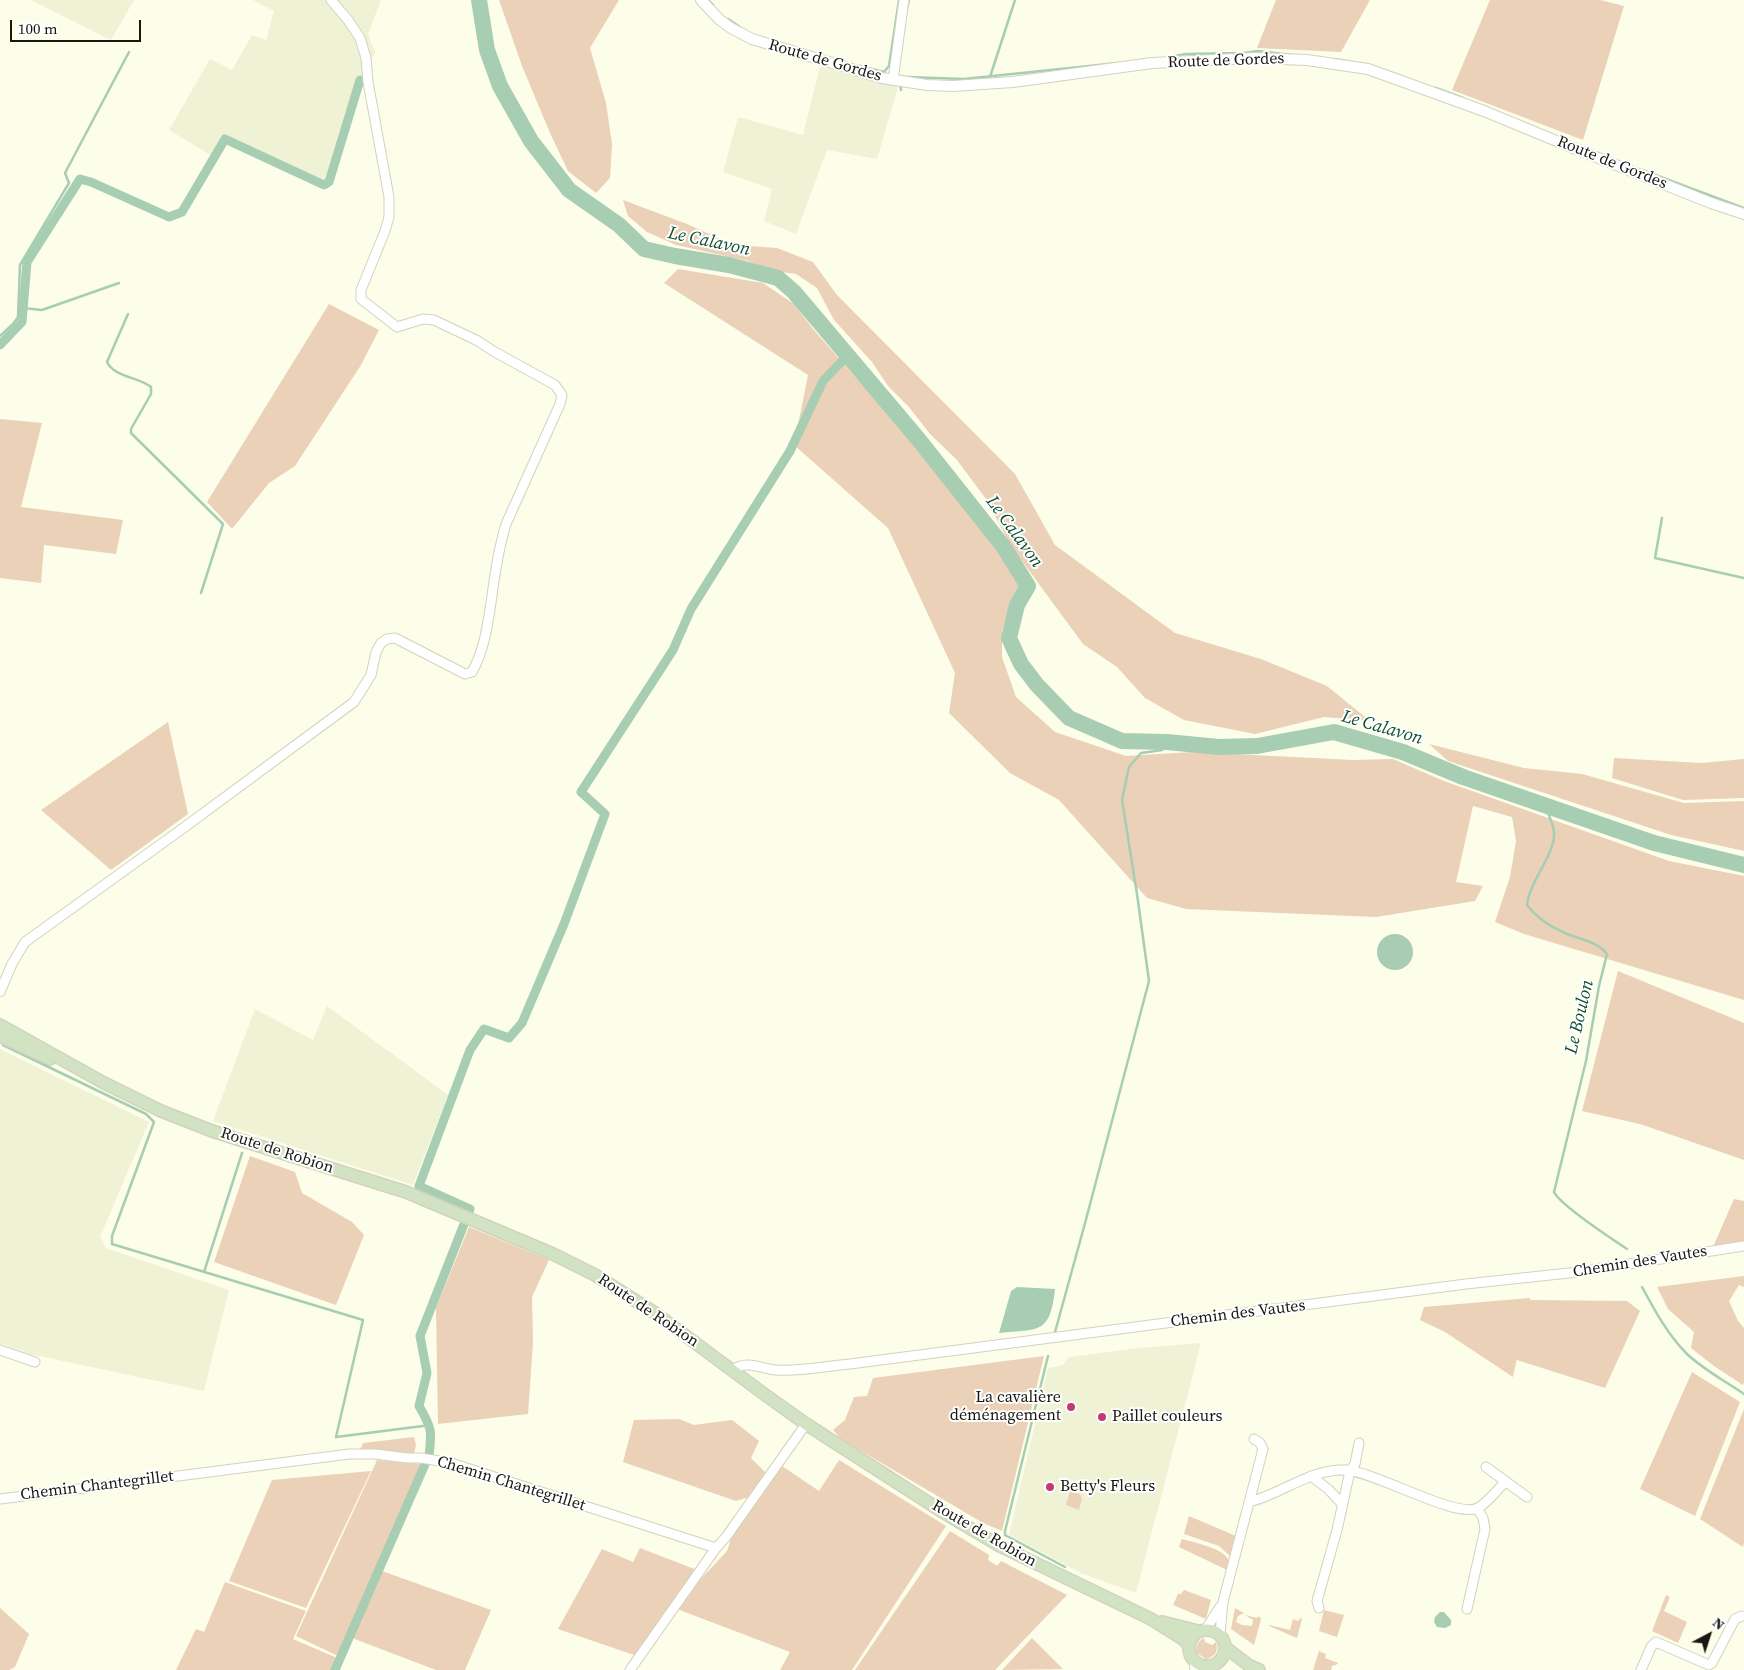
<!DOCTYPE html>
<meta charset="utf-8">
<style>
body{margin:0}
#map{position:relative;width:1744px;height:1670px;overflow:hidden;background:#fcfee9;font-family:"Source Serif 4",serif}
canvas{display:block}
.north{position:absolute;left:1684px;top:1610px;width:50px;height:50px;-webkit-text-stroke:4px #fff;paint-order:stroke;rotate:40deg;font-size:14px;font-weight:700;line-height:20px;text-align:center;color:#181811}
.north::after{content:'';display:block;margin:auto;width:18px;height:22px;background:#181811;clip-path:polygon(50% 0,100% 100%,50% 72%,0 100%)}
.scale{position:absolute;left:10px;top:20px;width:131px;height:22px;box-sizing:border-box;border:2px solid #181811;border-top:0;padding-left:6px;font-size:15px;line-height:18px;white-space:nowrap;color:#181811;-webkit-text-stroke:4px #fff;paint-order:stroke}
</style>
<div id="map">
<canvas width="1744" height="1670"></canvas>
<div class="north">N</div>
<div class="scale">100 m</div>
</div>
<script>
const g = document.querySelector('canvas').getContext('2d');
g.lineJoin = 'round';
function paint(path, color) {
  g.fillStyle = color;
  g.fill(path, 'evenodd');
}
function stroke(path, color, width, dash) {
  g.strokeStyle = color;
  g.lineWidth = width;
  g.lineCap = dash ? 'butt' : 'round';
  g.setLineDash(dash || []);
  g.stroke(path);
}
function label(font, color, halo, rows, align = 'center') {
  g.font = font + ' "Source Serif 4",serif';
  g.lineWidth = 4;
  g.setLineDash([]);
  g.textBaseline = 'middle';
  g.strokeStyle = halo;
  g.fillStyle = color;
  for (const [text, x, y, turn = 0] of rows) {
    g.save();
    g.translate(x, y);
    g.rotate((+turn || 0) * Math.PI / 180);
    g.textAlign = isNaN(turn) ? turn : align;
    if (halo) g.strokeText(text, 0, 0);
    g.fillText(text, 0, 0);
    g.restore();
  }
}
const built = new Path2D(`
 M31,0H134L111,40Z
 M253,0H381L368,34L375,53L364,73L324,183L224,137L212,156L169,130L210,59L232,70L252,35L266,40L274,11Z
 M820,67L898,87L877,159L827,150L796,234L764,221L772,189L723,172L738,117L803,135Z
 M327,1006L448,1095L413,1185L213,1121L255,1009L313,1040Z
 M0,1049L149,1122L100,1237L106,1248L229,1290L204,1391L30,1354L0,1343Z
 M1201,1343L1136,1593L1083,1574L1009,1535L1048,1368L1063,1365L1069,1357L1138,1348Z`);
const green = new Path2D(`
 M499,0H619L590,48L606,103L612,144L610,178L596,193L568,171L550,133L522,66Z
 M1276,0H1370L1341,52L1257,48Z
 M1490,0H1600L1624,6L1583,140L1452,90Z
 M623,200L687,224L733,245L777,248L813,262L837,295L1015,474L1055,545L1175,633L1261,659L1327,686L1370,721L1324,717L1255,734L1184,720L1145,698L1117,667L1083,644L1011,546L986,499L957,460L930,434L909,407L888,386L872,362L834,320L817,288L796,274L775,271L748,261L676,245L647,232L628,216Z
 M678,269L763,283L794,304L813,329L900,428L1024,585L1013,601L1002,630V657L1016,697L1055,732L1126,756L1193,752L1353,760L1393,759L1444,781L1669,861L1744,876V1000L1524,934L1495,922L1510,877L1516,841L1512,817L1473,806L1456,882L1483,886L1475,901L1376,917L1186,909L1147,898L1059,800L1010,773L949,713L955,673L888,528L794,445L808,375L664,283Z
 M329,304L379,330L361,365L295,466L269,483L232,529L207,502Z
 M0,419L42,423L21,507L123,520L116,554L44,545L41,583L0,578Z
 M168,722L188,814L111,870L41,810Z
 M1429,744L1524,768L1582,774L1684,803L1744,801V851L1671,835L1448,761Z
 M1614,758L1701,763L1744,759V798L1683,800L1612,778Z
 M1618,971L1744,1023V1160L1640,1124L1582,1111Z
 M250,1156L295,1172L302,1193L352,1222L364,1235L336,1305L214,1262Z
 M1734,1199L1744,1201V1243L1713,1247Z
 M469,1227L549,1260L532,1297L533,1342L528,1414L438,1424L436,1308Z
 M1744,1276V1287L1739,1285L1729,1301L1738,1321L1744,1328V1382L1743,1385L1714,1366L1691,1348L1694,1332L1668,1309L1657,1287Z
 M1530,1298V1300L1627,1301L1640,1311L1605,1388L1517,1360V1358L1513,1377L1445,1332L1420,1320L1424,1307Z
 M1044,1356L1002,1531L983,1523L841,1439L833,1430L845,1420L854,1397L867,1396L873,1378Z
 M1692,1372L1740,1402L1695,1516L1640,1489Z
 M1744,1409V1543L1743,1547L1700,1519Z
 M679,1419L694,1425L732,1420L759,1441L751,1458L766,1473L749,1497L736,1501L623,1462L634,1420Z
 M414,1437L416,1445L414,1454L407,1455L360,1450L363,1443Z
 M377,1460L422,1464L338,1656L296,1636Z
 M839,1460L946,1526L852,1670H780L790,1652L677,1609L697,1583L727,1551L732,1536L782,1466L819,1491Z
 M371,1471L306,1608L229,1581L272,1480Z
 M1070,1491L1080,1494L1082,1499L1079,1510L1066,1505Z
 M1189,1516L1236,1536L1231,1557L1219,1546L1184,1534Z
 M950,1531L989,1555L988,1560L997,1566L1001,1561L1067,1595L995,1670H855Z
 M1182,1539C1192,1542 1228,1549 1229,1562C1230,1565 1228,1567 1227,1570L1179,1547Z
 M640,1548L697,1570L637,1656L558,1629L602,1549L633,1562Z
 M382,1571L491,1610L465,1670H436L352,1638Z
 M225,1582L306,1611L293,1639L337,1658L331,1670H176L196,1629L204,1632Z
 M1184,1590L1211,1600L1206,1619L1173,1605L1178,1594H1181Z
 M1666,1595L1670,1597L1664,1611L1687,1622L1678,1643L1652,1631Z
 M0,1608L29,1634L15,1667L9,1670H0Z
 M1235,1608L1244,1613L1238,1616L1236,1622L1242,1625L1252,1626L1253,1620L1245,1615L1257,1618L1259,1616L1261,1619L1254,1645L1231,1629Z
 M1324,1610L1344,1615L1337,1637L1319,1631Z
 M1301,1618L1302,1619L1297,1638L1269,1626V1625L1290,1630L1293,1619L1298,1621Z
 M1032,1638L1063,1669L1002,1670Z
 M1204,1638L1205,1642L1212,1645L1216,1642C1219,1651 1215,1657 1206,1659L1197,1653C1195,1646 1198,1641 1204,1638Z
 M1319,1651L1326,1654L1325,1658L1338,1663V1664L1332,1666L1331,1670H1313Z`);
const water = new Path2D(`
 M1377 952a18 18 0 1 1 36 0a18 18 0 1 1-36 0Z
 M1017,1287L1055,1289C1050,1334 1040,1329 999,1333L1011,1291Z
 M1440,1612H1444L1451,1620V1625L1445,1628L1437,1627L1434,1622L1435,1617Z`);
const stream = new Path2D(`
 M708,0L713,5
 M907,8L909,0
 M728,19L740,27
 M1169,57L1186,54L1244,53L1258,51L1292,55
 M1335,59L1357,63
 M856,65L884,72L889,66L899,0
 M907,77L964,79L1118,63
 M990,77L1015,0
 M900,83L901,90
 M1436,88L1463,98
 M1642,170L1744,208
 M23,308L42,310L119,283
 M128,314L107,362C114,377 139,377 151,387V394L131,429V433L223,524L201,593
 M0,336L13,324L18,317L20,265L69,183L65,173L129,52
 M1662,518L1655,558L1744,578
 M1545,805C1548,814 1553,823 1554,832C1556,853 1529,882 1527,905C1536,917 1551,927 1565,933C1579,939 1598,942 1607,954L1599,986L1586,1061L1554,1192C1560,1205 1612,1239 1627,1249
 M3,1045L146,1114L154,1122L112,1236V1244L363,1320L336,1437L431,1425
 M204,1272L242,1153
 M1642,1287C1655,1311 1668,1335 1687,1354C1704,1370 1725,1381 1744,1394
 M1055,1332L1084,1227L1149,981L1137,894L1122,800L1129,767L1141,753L1162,750L1167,742
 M1048,1356L1005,1531V1535L1065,1567`);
const canal = new Path2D(`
 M0,345L22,322L27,262L80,179L91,182L169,217L182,212L225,139L324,185L329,182L360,80
 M429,1456C432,1431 432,1428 419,1406L427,1373L420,1336L470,1209L419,1186L470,1050L484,1029L509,1038L522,1023L564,924L605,814L581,792L673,650L691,609L790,451L823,381L848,355
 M335,1670L426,1462`);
const river = new Path2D(`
 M479,0L487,50L500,86L531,141L569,190L619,225L644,249L675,256L729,265L778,278L794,292L919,440L1003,546L1028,586L1017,605L1009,638L1021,664L1037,685L1069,718L1122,741L1167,742L1219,747L1257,746L1334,732L1403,752L1463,777L1654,843L1744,865`);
const minor = new Path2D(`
 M893,80L904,0
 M0,992L12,964L25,942L182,829L354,702L371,675L376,652L381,643L387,639L395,638L465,674L472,672C485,649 488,622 492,596C495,572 499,547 506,524L560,404L562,395L555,385L493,351L478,341L434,320L423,319L397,327L361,299V290L385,231L389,217V197L368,82L366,58L360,38L348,20L331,0
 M0,1350L35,1362
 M733,1370C745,1360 761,1368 775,1370C800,1372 826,1366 850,1364L1466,1284L1578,1272L1744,1246
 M1486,1467L1527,1497
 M1311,1476L1328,1489L1342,1504
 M0,1499L349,1454H375L407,1458H421L451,1463L716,1548L726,1537L806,1424
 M1249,1502C1282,1494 1311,1468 1346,1470C1376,1472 1456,1519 1478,1508C1488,1502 1497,1490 1505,1482
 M1319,1608L1317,1601L1337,1530L1350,1471L1355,1464L1359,1443
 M1467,1609L1485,1529L1483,1518L1477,1508
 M1206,1629L1220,1607
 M1220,1634L1223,1602L1263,1449L1260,1443L1254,1439
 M1194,1661L1195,1670
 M630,1670L716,1548
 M1209,1670L1210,1666
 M1641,1670L1651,1647L1656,1642L1709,1665L1712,1663L1735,1619L1742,1616`);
const tertiary = new Path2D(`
 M701,0L720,20L731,28L752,39L882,78L927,85L953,86L1013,82L1152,63L1254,58L1307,60L1368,69L1484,111L1571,147L1711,203L1744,214`);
const secondary = new Path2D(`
 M0,1025L104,1083L161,1111L212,1131L406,1192L553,1254L595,1275L655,1313L764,1394L806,1424L946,1514L1000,1546L1151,1619L1183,1639L1189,1645
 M0,1036L50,1059
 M1162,1622L1198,1631
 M1189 1648a18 18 0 1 1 36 0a18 18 0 1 1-36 0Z
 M1226,1648L1250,1666L1259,1670`);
const markers = [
 [1071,1407,5,"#c43a74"],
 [1102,1417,5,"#c43a74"],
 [1050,1487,5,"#c43a74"]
];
const streetNames = [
 ["Route de Gordes",825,61,16],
 ["Route de Gordes",1226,61,-2],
 ["Route de Gordes",1612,163,22],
 ["Route de Robion",277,1151,18],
 ["Chemin des Vautes",1640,1262,-9],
 ["Route de Robion",648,1311,34],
 ["Chemin des Vautes",1238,1314,-7],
 ["Chemin Chantegrillet",511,1484,17],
 ["Chemin Chantegrillet",97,1486,-7],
 ["Route de Robion",984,1534,30]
];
const poiNames = [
 ["La cavalière",1061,1398,"right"],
 ["déménagement",1061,1416,"right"],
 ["Paillet couleurs",1112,1417],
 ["Betty's Fleurs",1060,1487]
];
const waterNames = [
 ["Le Calavon",709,242,12],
 ["Le Calavon",1014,532,54],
 ["Le Calavon",1382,728,16],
 ["Le Boulon",1580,1017,-77]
];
paint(built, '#f0f2d6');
paint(green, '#ebd1b7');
paint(water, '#a7cdb3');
stroke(stream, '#a7cdb3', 2.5);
stroke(canal, '#a7cdb3', 9);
stroke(river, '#a7cdb3', 16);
stroke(minor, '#d1d3bf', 11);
stroke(tertiary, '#d1d3bf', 12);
stroke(secondary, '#d1d3bf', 14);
stroke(minor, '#fff', 9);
stroke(tertiary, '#fff', 10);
stroke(secondary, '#d2e3c3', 11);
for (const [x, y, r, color] of markers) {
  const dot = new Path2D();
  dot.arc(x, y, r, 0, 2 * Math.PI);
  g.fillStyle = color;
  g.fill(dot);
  stroke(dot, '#fff', 2);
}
label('16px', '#181811', '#fff', streetNames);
label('16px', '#181811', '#fff', poiNames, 'left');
label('italic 18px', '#0f4f2e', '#fff', waterNames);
</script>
